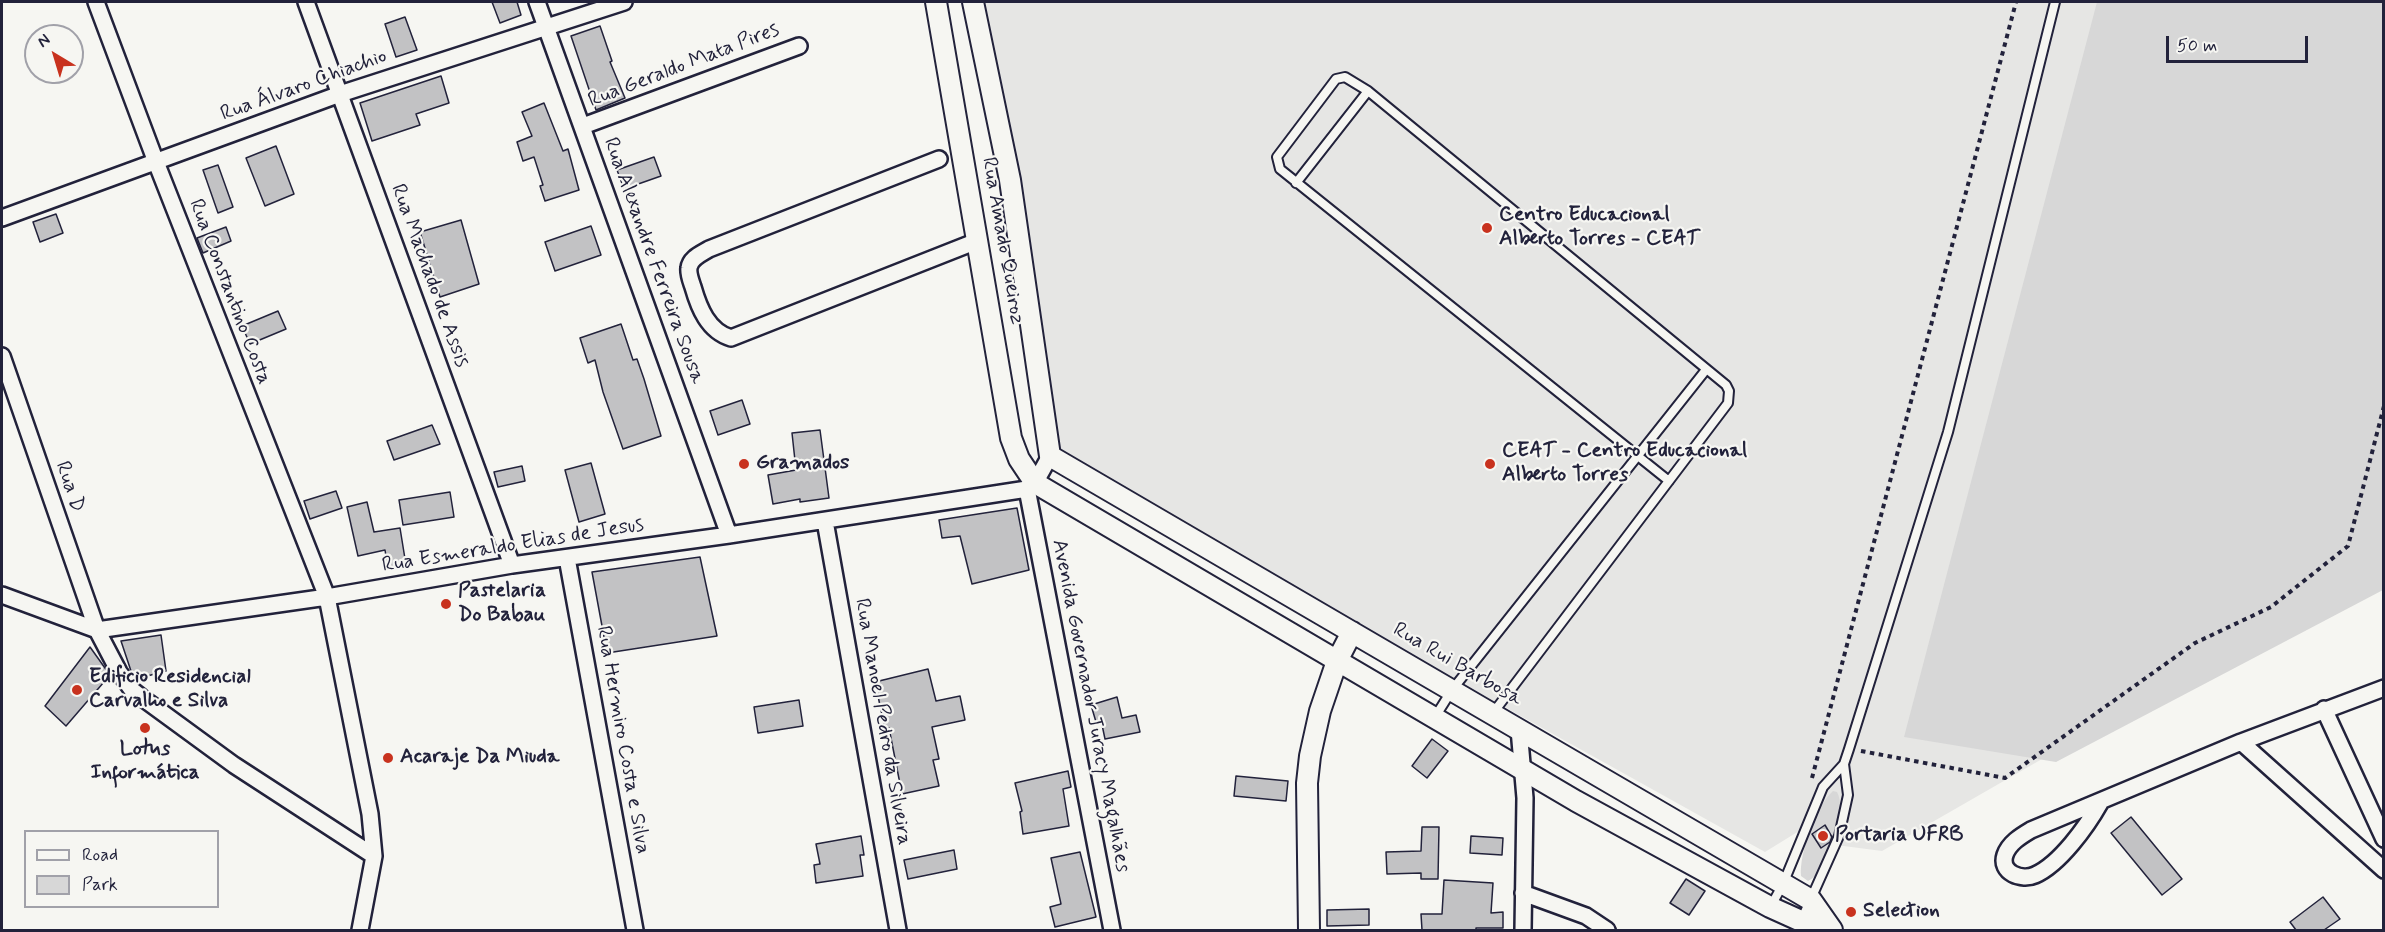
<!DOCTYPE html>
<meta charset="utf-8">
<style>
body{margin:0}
#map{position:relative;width:2385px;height:932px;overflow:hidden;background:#f6f6f2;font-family:Mynerve,sans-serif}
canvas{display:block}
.frame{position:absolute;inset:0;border:3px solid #22223b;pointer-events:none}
.legend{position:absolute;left:24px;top:830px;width:195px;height:78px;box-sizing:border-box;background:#f6f6f2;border:2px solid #a1a1a9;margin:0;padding:8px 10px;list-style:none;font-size:18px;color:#22223b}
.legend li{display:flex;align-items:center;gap:12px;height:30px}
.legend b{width:30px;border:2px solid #a1a1a9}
.north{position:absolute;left:24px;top:24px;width:60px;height:60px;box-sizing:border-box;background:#f6f6f2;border:2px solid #a1a1a9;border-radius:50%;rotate:322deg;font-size:16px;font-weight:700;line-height:24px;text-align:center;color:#22223b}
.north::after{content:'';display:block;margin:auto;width:21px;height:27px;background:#c8321e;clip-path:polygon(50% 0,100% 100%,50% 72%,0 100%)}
.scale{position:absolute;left:2166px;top:36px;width:142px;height:27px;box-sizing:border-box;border:3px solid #22223b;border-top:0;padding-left:8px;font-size:18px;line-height:21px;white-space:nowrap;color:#22223b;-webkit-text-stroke:4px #f6f6f2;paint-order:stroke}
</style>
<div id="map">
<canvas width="2385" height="932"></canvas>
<div class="frame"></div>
<ul class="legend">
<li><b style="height:8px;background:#f6f6f2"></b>Road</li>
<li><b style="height:16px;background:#d7d7d7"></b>Park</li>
</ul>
<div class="north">N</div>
<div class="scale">50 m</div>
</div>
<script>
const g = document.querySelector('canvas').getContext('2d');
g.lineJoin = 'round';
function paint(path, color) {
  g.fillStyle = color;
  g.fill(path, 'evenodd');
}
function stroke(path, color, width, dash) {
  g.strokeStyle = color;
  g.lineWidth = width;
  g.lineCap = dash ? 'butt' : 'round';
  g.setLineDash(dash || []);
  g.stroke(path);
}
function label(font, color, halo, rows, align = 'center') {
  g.font = font + ' Mynerve,sans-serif';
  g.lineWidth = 4.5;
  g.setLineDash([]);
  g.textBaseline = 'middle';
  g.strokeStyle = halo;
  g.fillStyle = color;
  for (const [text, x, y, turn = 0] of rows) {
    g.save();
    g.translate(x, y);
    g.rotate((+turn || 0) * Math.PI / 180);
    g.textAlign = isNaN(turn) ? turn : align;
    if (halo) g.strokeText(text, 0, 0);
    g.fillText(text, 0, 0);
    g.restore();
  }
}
const built = new Path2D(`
 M984,2H2383V563L1882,851L1836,845L1799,831L1765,852L1050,454Z`);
const green = new Path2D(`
 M2097,2H2383V590L2056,762L1904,737Z
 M1833,791L1837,792C1847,809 1830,857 1819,872C1816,876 1812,879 1808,881L1801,876C1799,854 1816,806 1833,791Z`);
const building = new Path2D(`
 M492,2H517L521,15L500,23Z
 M405,17L417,50L396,57L385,24Z
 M600,26L612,61L610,62L625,98L596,110L571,36Z
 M441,76L449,103L416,114L420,125L372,141L360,103Z
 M544,103L563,151L568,149L579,190L545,201L540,186L543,185L534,157L523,161L517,142L532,136L522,112Z
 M276,146L294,194L265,206L246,158Z
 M654,157L661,176L624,189L617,170Z
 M218,165L233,207L218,213L203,170Z
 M56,214L63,233L40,242L33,222Z
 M461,220L479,284L440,297L420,232Z
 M591,226L601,255L555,271L545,242Z
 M226,227L231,241L203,253L197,238Z
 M278,311L286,329L250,344L242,326Z
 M621,324L633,360L637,359L644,379L661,436L623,449L603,392L595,360L588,363L580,338Z
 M742,400L750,424L718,435L710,411Z
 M432,425L440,444L394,460L387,441Z
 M820,430L829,498L800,502V499L773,504L768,475L796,470L792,433Z
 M591,463L605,514L579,522L565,470Z
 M522,466L525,481L498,487L494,472Z
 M336,491L342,508L310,519L304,501Z
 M450,492L454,517L403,525L399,500Z
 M367,502L374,532L400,528L406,565L388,568L385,550L358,556L347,507Z
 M1017,508L1029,570L972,584L960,536L942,538L939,520Z
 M700,557L717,636L607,653L592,572Z
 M161,635L166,671L136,679L131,671L121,641Z
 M90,647L110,675L66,726L45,706Z
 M928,669L936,701L960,696L965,720L932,727L939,759L933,760L939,786L902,794L889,728L885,729L875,682Z
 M1117,697L1122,718L1136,715L1140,732L1105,739L1101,720L1096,722L1091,705Z
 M799,700L803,726L758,733L754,707Z
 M1432,739L1448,751L1427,778L1412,766Z
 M1068,771L1071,787L1063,789L1069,826L1023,834L1020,812L1022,811L1015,783Z
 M1236,776L1288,781L1286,801L1234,796Z
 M2131,817L2182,879L2162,895L2111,833Z
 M1825,825L1832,837L1830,842L1821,848L1812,834Z
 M1422,827H1439L1438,879H1421V873L1387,874L1386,852L1421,851Z
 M861,836L864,855H860L863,876L816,883L814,865L820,864L816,844Z
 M1471,836L1503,838L1502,855L1470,853Z
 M954,850L957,869L908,879L904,860Z
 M1080,852L1096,917L1055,927L1050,907L1061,904L1051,858Z
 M1686,879L1705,891L1689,915L1670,903Z
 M1444,880L1493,883L1491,913L1503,912V928H1476V930H1422L1421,914H1442Z
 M2323,897L2340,919L2324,930H2296L2290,922Z
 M1369,909V925L1327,926V910Z`);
const path = new Path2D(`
 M1861,751L2005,778L2195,643L2271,607L2348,546L2384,406
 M1812,778L2016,2`);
const service = new Path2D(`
 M1296,183L1368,91
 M1493,713L1728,403L1729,391L1726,385L1368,91L1345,77L1336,79L1277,157L1280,169L1669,481
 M1435,717L1452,690L1705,371
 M1771,906L1783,884L1823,787L1844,764L1849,749L1948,432L2055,2
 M1801,921L1839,836L1848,795L1844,764`);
const minor = new Path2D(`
 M96,2L156,162L327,597L370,814L374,856L360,930
 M306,2L512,565
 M537,2L729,535
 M583,126L799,46
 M939,159L709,249C701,254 690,258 689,268C688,274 691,281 693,287C699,308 708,331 731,338L977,241
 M2,218L340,94L624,2
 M2,356L97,630L119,672L132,690L141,697L234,765L374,856
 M1027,489L1112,930
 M825,521L898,930
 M567,558L635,930
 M2,595L97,630L327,597L512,565L729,535L1027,489L1035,483L1050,456
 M2324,709L2384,839
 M1519,729L1525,798L1523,930
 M2241,742L2384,870
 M2100,803C2087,826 2060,864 2035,875C2022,881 1999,873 2005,855C2009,843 2021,836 2031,830L2241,742L2384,688
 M1523,893L1586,916L1607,930`);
const tertiary = new Path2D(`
 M936,2L1011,438L1019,459L1035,483L1576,801L1770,907L1801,921L1829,927
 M973,2L1010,180L1050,456L1811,900L1832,930
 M1309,930L1307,783L1310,756L1320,711L1337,661L1352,632`);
const markers = [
 [1487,228,6,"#c8321e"],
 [744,464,6,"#c8321e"],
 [1490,464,6,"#c8321e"],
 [446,604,6,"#c8321e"],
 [77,690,6,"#c8321e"],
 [145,728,6,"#c8321e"],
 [388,758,6,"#c8321e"],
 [1823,836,6,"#c8321e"],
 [1851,912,6,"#c8321e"]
];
const streetNames = [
 ["Rua Geraldo Mata Pires",684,66,-21],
 ["Rua Álvaro Chiachio",304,86,-20],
 ["Rua Amado Queiroz",1002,241,80],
 ["Rua Alexandre Ferreira Sousa",653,261,70],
 ["Rua Machado de Assis",429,276,70],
 ["Rua Constantino Costa",229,292,69],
 ["Rua D",69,487,71],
 ["Rua Esmeraldo Elias de Jesus",513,546,-9],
 ["Rua Rui Barbosa",1457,665,30],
 ["Avenida Governador Juracy Magalhães",1090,706,79],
 ["Rua Manoel Pedro da Silveira",882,722,80],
 ["Rua Hermiro Costa e Silva",622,740,80]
];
const poiNames = [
 ["Centro Educacional",1499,216],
 ["Alberto Torres - CEAT",1499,240],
 ["CEAT - Centro Educacional",1502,452],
 ["Alberto Torres",1502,476],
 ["Gramados",756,464],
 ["Pastelaria",458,592],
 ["Do Babau",458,616],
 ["Edificio Residencial",89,678],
 ["Carvalho e Silva",89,702],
 ["Lotus",145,750,"center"],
 ["Informática",145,774,"center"],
 ["Acaraje Da Miuda",400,758],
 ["Portaria UFRB",1835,836],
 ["Selection",1863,912]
];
paint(built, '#e6e6e4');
paint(green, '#d7d7d7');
paint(building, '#c2c2c4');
stroke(building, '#22223b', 1.5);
stroke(service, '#22223b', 12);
stroke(minor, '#22223b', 20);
stroke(tertiary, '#22223b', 24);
stroke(path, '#22223b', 4, [4.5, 4.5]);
stroke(service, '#f6f6f2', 8);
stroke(minor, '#f6f6f2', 15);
stroke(tertiary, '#f6f6f2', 20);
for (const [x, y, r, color] of markers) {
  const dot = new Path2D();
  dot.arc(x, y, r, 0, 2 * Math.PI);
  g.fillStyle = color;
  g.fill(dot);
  stroke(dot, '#f6f6f2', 2);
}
label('21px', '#22223b', '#f6f6f2', streetNames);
label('bold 21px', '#22223b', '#f6f6f2', poiNames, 'left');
</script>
